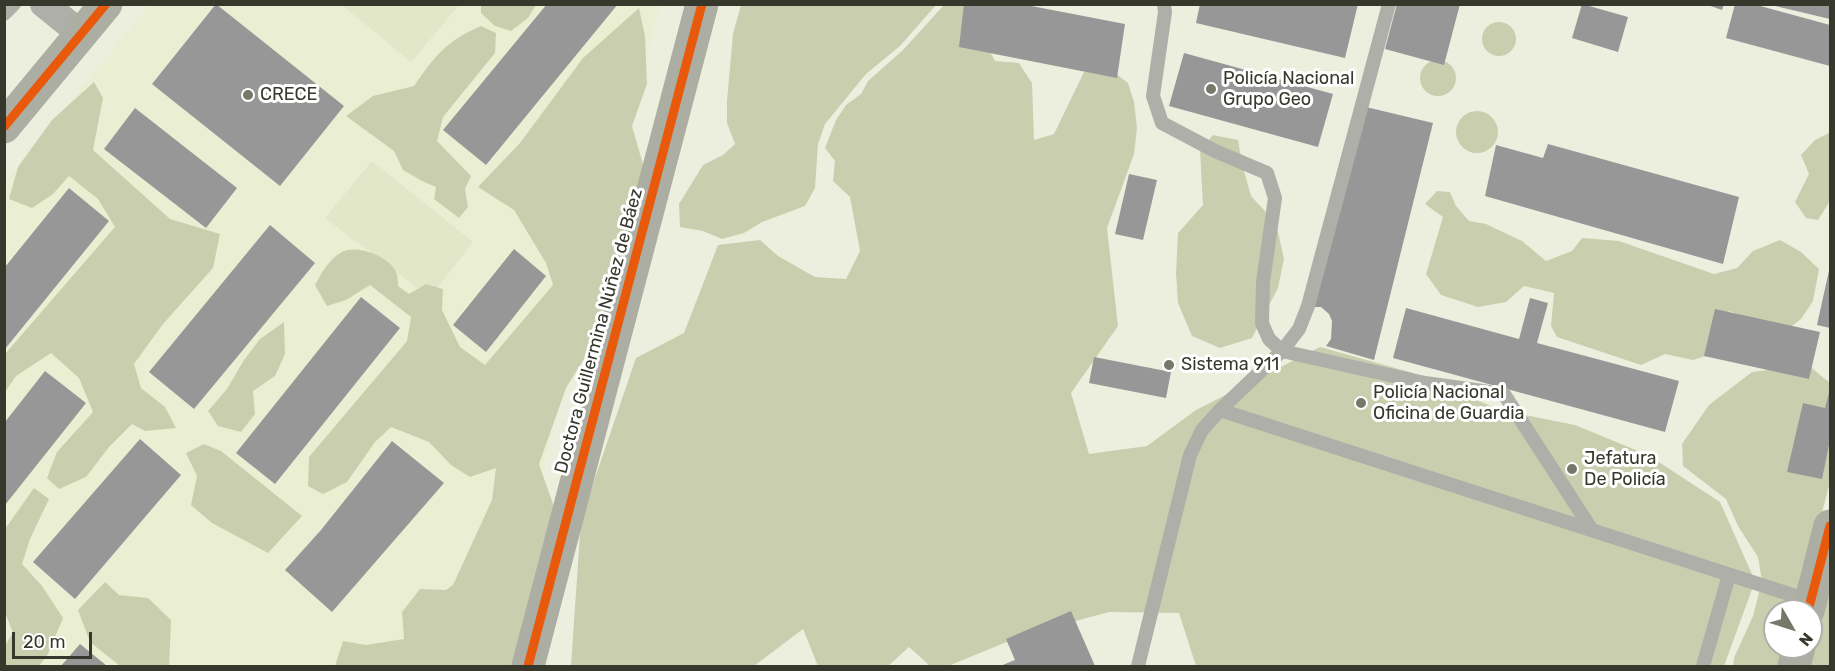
<!DOCTYPE html>
<meta charset="utf-8">
<style>
body{margin:0}
#map{position:relative;width:1835px;height:671px;overflow:hidden;background:#ecefde;font-family:Rubik,sans-serif}
canvas{display:block}
.frame{position:absolute;inset:0;border:6px solid #36382c;pointer-events:none}
.north{position:absolute;left:1763px;top:599px;width:60px;height:60px;box-sizing:border-box;background:#fff;border:2px solid #afafab;border-radius:50%;rotate:129deg;font-size:16px;font-weight:700;line-height:24px;text-align:center;color:#36382c}
.north::after{content:'';display:block;margin:auto;width:21px;height:27px;background:#76786a;clip-path:polygon(50% 0,100% 100%,50% 72%,0 100%)}
.scale{position:absolute;left:12px;top:632px;width:80px;height:27px;box-sizing:border-box;border:3px solid #36382c;border-top:0;padding-left:8px;font-size:18px;line-height:21px;white-space:nowrap;color:#36382c;-webkit-text-stroke:4px #fff;paint-order:stroke}
</style>
<div id="map">
<canvas width="1835" height="671"></canvas>
<div class="frame"></div>
<div class="north">N</div>
<div class="scale">20 m</div>
</div>
<script>
const g = document.querySelector('canvas').getContext('2d');
g.lineJoin = 'round';
function paint(path, color) {
  g.fillStyle = color;
  g.fill(path, 'evenodd');
}
function stroke(path, color, width, dash) {
  g.strokeStyle = color;
  g.lineWidth = width;
  g.lineCap = dash ? 'butt' : 'round';
  g.setLineDash(dash || []);
  g.stroke(path);
}
function label(font, color, halo, rows, align = 'center') {
  g.font = font + ' Rubik,sans-serif';
  g.lineWidth = 6;
  g.setLineDash([]);
  g.textBaseline = 'middle';
  g.strokeStyle = halo;
  g.fillStyle = color;
  for (const [text, x, y, turn = 0] of rows) {
    g.save();
    g.translate(x, y);
    g.rotate((+turn || 0) * Math.PI / 180);
    g.textAlign = isNaN(turn) ? turn : align;
    if (halo) g.strokeText(text, 0, 0);
    g.fillText(text, 0, 0);
    g.restore();
  }
}
const built = new Path2D(`
 M149,5H660L493,666H5V181Z`);
const green = new Path2D(`
 M342,5H459L411,62Z
 M372,161L473,242L430,297L325,218Z`);
const forest = new Path2D(`
 M481,5V4L536,5L528,18L511,31L495,26L481,13Z
 M741,5H936L900,46L866,74L825,124L818,144L815,188L805,206L762,222L744,233L722,239L703,231L680,227L679,204L703,165L723,155L735,144L727,123V101L733,34Z
 M944,5H970L972,19L995,61L1019,63L1032,83L1034,140L1054,134L1084,72L1106,66L1128,83L1134,102L1137,128L1134,154L1107,228L1118,326L1071,393L1089,454L1147,446L1196,410L1320,347L1413,373L1500,410L1575,425L1648,455L1720,502L1755,581L1724,666H1196L1179,613L1109,612L1024,635L948,666H930L909,647L888,666H818L803,629L754,666H571L581,519L636,358L684,333L718,245L760,240L778,256L815,277L846,279L860,251L850,197L833,181L835,161L825,148L836,120L846,105L861,94L868,81L903,50Z
 M639,8L645,36L647,84L632,126L658,217L631,283L566,388L539,464L560,524L535,666H335L343,641L366,645L404,639L402,612L420,589L446,590L453,585L492,500L496,468L470,477L451,465L429,442L391,427L375,442L347,482L323,494L308,486L309,457L407,341L411,317L370,285L346,300L327,306L315,285C321,273 330,258 342,252C357,244 389,256 396,272C398,276 398,282 398,286L409,294L426,284L443,289L442,310L460,347L485,365L553,285L546,263L514,210L478,187L520,143L583,58Z
 M1482 39a17 17 0 1 1 34 0a17 17 0 1 1-34 0Z
 M481,26L496,33L495,53L443,117L437,141L471,176L465,189L468,207L459,218L434,199L436,187L422,181L403,170L394,151L346,116L373,96L414,86C435,56 446,41 481,26Z
 M1420 78a18 18 0 1 1 36 0a18 18 0 1 1-36 0Z
 M94,82L103,98L93,150L170,219L220,234L213,268L163,324L134,364L141,388L165,407L176,428L145,431L132,424L109,447L86,477L59,489L47,478L57,452L93,412L79,378L51,353L16,376L5,392V354L115,227L98,199L69,176L53,194L32,208L9,199L18,167L52,120Z
 M1456 132a21 21 0 1 1 42 0a21 21 0 1 1-42 0Z
 M1829,133L1830,201L1818,220L1806,218L1795,202L1809,174L1801,155L1815,140Z
 M1213,135L1238,140L1242,164L1251,196L1276,223L1284,259L1278,288L1252,338L1220,348L1192,336L1178,303L1176,273L1178,233L1203,205L1200,150Z
 M1437,191L1450,192L1456,206L1469,221L1486,224L1522,241L1546,261L1572,251L1582,238L1619,241L1714,274L1737,268L1753,251L1780,240L1801,252L1819,269L1813,301L1801,319L1769,344L1746,318L1729,311L1721,328L1715,353L1693,360L1665,354L1641,365L1557,337L1551,326L1554,293L1524,286L1506,302L1478,307L1441,295L1426,274L1443,217L1425,204Z
 M284,322L285,354L275,376L253,391L255,414L241,432L218,426L208,411L227,389L244,360L260,339Z
 M1808,365L1830,383V482L1819,524L1802,567L1792,611H1775V647H1785L1782,666H1733L1734,658L1753,616L1762,581L1758,557L1738,526L1726,499L1683,466L1682,444L1709,405L1752,372Z
 M204,444L221,451L302,516L268,553L212,523L191,505L197,476L186,453Z
 M34,488L49,499L30,539L22,564L42,586L63,618L48,654L39,666H5V645L13,633L5,612V529Z
 M1830,550V666H1801L1811,647V611Z
 M105,582L119,595L148,598L171,620L169,666H120L90,642L78,610Z`);
const building = new Path2D(`
 M216,4L344,106L280,186L152,84Z
 M547,4H618L486,165L443,130Z
 M964,4H1021L1125,24L1117,78L959,47Z
 M1200,4H1358L1345,58L1196,23Z
 M1397,4H1460L1444,65L1385,49Z
 M1582,4L1628,17L1618,52L1572,38Z
 M1705,4H1724L1722,10Z
 M1735,4H1753L1830,25V66L1726,38Z
 M1771,4H1830V19L1771,5Z
 M1184,53L1333,94L1318,147L1169,106Z
 M1366,107L1433,123L1374,360L1326,346L1331,339L1332,321L1329,314L1321,307H1312Z
 M135,108L237,188L206,228L104,149Z
 M1548,144L1739,197L1723,264L1485,196L1496,145L1543,158Z
 M1129,174L1157,180L1143,240L1115,234Z
 M69,188L109,221L5,349V267Z
 M270,225L315,263L194,409L149,372Z
 M514,249L546,276L486,352L453,325Z
 M1830,266V328L1817,325Z
 M361,297L400,328L275,484L236,453Z
 M1530,298L1548,303L1537,343L1679,381L1665,432L1393,358L1406,308L1519,339Z
 M1715,309L1820,332L1809,379L1704,356Z
 M1094,357L1171,372L1166,398L1089,383Z
 M45,371L86,403L5,505V422Z
 M1830,389V440L1822,479L1787,472L1803,403L1825,408Z
 M140,439L181,475L75,599L33,562Z
 M392,441L444,483L332,612L285,570L321,530Z
 M1071,611L1095,666H1000L1015,660L1006,639Z
 M80,644L107,666H61Z`);
const lane = new Path2D(`
 M1164,4L1165,12L1153,96L1162,123L1215,151L1267,173L1275,198L1263,282L1262,323L1269,339L1282,351L1425,383L1504,394L1592,530
 M4,14L14,4
 M1220,410L1811,601
 M1138,666L1190,455L1202,430L1220,410L1282,351L1299,329L1308,306L1389,4
 M1703,666L1729,575`);
const street = new Path2D(`
 M44,4L81,34`);
const secondary = new Path2D(`
 M4,127L106,4
 M1808,611L1830,526
 M528,666L702,4
 M1794,666L1799,647`);
const cycleway = new Path2D(`
 M4,127L106,4
 M1808,611L1830,526
 M528,666L702,4`);
const markers = [
 [1211,89,6,"#76786a"],
 [248,95,6,"#76786a"],
 [1169,365,6,"#76786a"],
 [1361,403,6,"#76786a"],
 [1572,469,6,"#76786a"]
];
const poiNames = [
 ["Policía Nacional",1223,79],
 ["Grupo Geo",1223,100],
 ["CRECE",260,95],
 ["Sistema 911",1181,365],
 ["Policía Nacional",1373,393],
 ["Oficina de Guardia",1373,414],
 ["Jefatura",1584,459],
 ["De Policía",1584,480]
];
const streetNames = [
 ["Doctora Guillermina Núñez de Báez",599,331,-75]
];
paint(built, '#eaefd3');
paint(green, '#e2e7c9');
paint(forest, '#c9cfae');
paint(building, '#979797');
stroke(lane, '#aeafa8', 14);
stroke(street, '#aeafa8', 28);
stroke(secondary, '#acaea3', 33);
stroke(cycleway, '#e8590c', 9);
for (const [x, y, r, color] of markers) {
  const dot = new Path2D();
  dot.arc(x, y, r, 0, 2 * Math.PI);
  g.fillStyle = color;
  g.fill(dot);
  stroke(dot, '#fff', 2);
}
label('18px', '#36382c', '#fff', poiNames, 'left');
label('18px', '#36382c', '#fff', streetNames);
</script>
